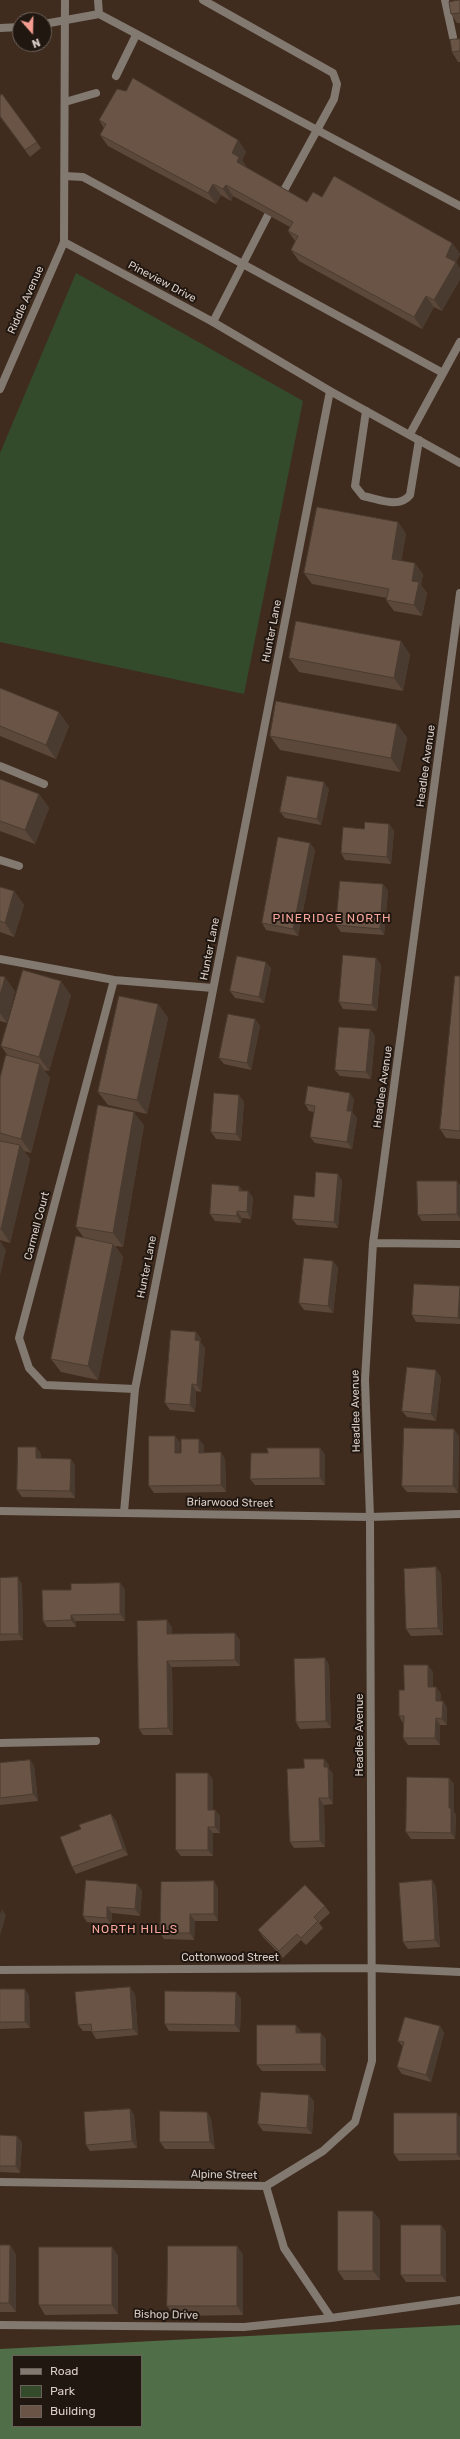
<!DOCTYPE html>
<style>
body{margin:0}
#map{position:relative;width:460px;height:2439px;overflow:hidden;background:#402c1e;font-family:Rubik,sans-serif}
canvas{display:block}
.legend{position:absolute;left:12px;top:2355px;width:130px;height:72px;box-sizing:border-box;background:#201711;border:1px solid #6b6059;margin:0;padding:5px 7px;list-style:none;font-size:12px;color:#dbcec6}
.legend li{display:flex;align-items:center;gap:8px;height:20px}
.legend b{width:20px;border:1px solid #6b6059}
.north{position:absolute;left:12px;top:12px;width:40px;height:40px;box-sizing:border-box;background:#201711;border:1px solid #6b6059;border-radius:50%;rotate:160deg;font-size:11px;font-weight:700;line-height:16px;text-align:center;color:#dbcec6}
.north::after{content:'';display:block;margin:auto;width:14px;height:18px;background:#f59c91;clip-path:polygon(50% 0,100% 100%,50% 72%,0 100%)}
</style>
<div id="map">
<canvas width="460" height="2439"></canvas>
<ul class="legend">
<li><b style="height:5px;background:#827971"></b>Road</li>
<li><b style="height:11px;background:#334b2b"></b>Park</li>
<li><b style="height:11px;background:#6a5445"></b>Building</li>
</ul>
<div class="north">N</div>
</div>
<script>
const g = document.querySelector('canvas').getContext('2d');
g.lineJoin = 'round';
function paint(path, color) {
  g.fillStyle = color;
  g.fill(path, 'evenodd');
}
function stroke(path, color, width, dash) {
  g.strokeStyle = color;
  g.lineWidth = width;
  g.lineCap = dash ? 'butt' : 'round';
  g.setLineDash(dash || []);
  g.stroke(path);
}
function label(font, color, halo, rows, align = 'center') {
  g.font = font + ' Rubik,sans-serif';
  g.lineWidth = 4;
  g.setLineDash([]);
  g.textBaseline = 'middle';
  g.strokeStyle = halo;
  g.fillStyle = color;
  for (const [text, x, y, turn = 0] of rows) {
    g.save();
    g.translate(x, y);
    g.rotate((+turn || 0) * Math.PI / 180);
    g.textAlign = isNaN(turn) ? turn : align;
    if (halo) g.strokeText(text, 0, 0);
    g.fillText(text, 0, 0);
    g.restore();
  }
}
const green = new Path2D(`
 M76,273L303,401L244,694L0,642V453Z`);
const forest = new Path2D(`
 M460,2325V2439H0V2349ZM13,2356H141V2426H13Z`);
const service = new Path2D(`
 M98,0L99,14
 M203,0L333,73L337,84L334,99L282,194
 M445,0L453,37
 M44,24L99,14L460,206
 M0,28L20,27
 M116,76L136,35
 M65,102L96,93
 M65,176L83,177L443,373
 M213,322L268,215
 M366,411L355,486L363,496C379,499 399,509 410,495L419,440
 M410,434L460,342
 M0,766L44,784
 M0,860L19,866
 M0,959L114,980L213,988
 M114,980L19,1338L29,1368L45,1385L135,1389`);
const minor = new Path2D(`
 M64,242L213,322L330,391L460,463
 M373,1243L460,1244
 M0,1511L370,1517L460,1514
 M124,1512L135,1389L330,391
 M0,1743L96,1741
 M0,1970L372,1968L460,1972
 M0,2182L266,2186
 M266,2186L323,2151L355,2122L372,2061L370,1517L365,1380L373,1243L460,593
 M266,2186L284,2248L331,2318L460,2300
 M0,2325L244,2327L331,2318`);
const tertiary = new Path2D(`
 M0,389L64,242L65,0`);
const wall = new Path2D(`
 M460,0V23H457L451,14Z
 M460,39V62H458L452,52Z
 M2,94L41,148L30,157L0,117Z
 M99,120L238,140L246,152L242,160L247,168L307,202L322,197L452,243L460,254L456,262L442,311L434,307L422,329L299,261L291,250L295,241L288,231L290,227L233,196L231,201L221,195L216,204L108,146L100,135L104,128Z
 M398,522L406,534L401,560L423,574L421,585L427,593L422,616L394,611L386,600L387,598L312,584L304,573Z
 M401,641L410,655L403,691L299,672L289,658Z
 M0,688L69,726L56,759L0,736Z
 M397,724L407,738L400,772L280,750L270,736Z
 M0,779L39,794L49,808L35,844L0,831Z
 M329,789L321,825L285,818L280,812Z
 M389,824L394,831L391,864L345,860L341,853L364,829Z
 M310,843L315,850L298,936L266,930L262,923Z
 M383,884L388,891L384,935L341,932L336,925Z
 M0,887L14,891L24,905L14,937L0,932Z
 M376,958L381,965L377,1011L343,1009L339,1002Z
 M271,968L264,1003L235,998L230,991Z
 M0,976L15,991L7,1023L0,1021Z
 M460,976V1139L446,1138L440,1129Z
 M71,995L49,1071L44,1070L50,1078L31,1153L24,1151L30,1159L10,1243L0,1240V1078L8,1056L1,1046Z
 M158,1004L168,1018L147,1114L108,1105L98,1092Z
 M255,1019L260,1026L251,1070L224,1064L219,1058Z
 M370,1029L375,1036L371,1079L340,1076L335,1070Z
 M239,1095L244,1102L241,1141L216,1139L211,1132Z
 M354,1099L352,1112L357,1118L352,1149L315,1143L310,1137L314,1112L309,1111L305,1104Z
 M144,1125L123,1247L115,1246L123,1257L98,1380L61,1372L51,1359L84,1238L76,1227Z
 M338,1174L342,1181L338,1228L297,1225L292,1219Z
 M460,1185V1221H422L418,1215Z
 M239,1186L243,1191H248L253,1198L251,1219L242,1218L241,1223L215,1221L210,1214Z
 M333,1261L338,1268L333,1313L304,1310L299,1303Z
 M460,1286V1324L416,1322L412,1315Z
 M196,1332L201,1339L200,1342L205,1348L201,1392L196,1391L195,1412L170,1410L165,1403Z
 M441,1377L436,1421L407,1417L402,1411Z
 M175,1436L180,1443V1453L204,1445V1453L225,1459L226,1492L154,1493L149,1486Z
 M459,1436L458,1493L407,1492L402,1486Z
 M36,1447L41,1454V1458L75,1465V1498L22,1497L17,1490Z
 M320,1448L325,1455V1485H255L250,1479L268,1453Z
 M436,1567L441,1574L443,1635L411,1636L406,1629Z
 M0,1578L22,1584L23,1640L0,1641Z
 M120,1583L125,1590V1621H76V1627H47L43,1621L71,1590Z
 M172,1627V1634L240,1640V1666L172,1667L173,1735H143L139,1729Z
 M325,1658L329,1665L331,1728L300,1729L296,1722Z
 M433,1672V1687H436L441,1694L440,1701H443L447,1708V1725H440V1745H408L403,1738V1723L399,1716L404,1690Z
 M324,1759L329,1765V1769L333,1774V1804L324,1805L325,1847L294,1848L290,1842L304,1768Z
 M30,1760L34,1766L38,1801L0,1805V1763Z
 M208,1773L213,1780V1810H215L220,1816V1833H213V1856H181L176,1850Z
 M449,1778L454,1784V1812L456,1815L455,1839H411L406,1832Z
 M111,1814L116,1821L128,1855L76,1874L72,1867L81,1829Z
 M432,1880L436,1887L440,1947L408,1949L403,1942Z
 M137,1884L142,1891L140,1916L112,1913L111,1924L87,1922L83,1916Z
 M218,1888V1921H195L194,1940L164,1939L160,1933Z
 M325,1906L330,1913L319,1923L323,1928L306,1945L301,1940L283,1958L263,1937L258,1930Z
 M0,1989L29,1995L30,2028L0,2029Z
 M236,1992L241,1999L240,2032L169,2031L165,2024Z
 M135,1994L138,2035L96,2039L92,2032L91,2031H83L78,2025Z
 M296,2025L301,2032V2033L326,2039V2071H262L257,2065Z
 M440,2026L444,2033L431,2082L402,2074L397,2067L403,2047L398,2041Z
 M314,2101L312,2134L263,2131L258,2124Z
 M130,2109L134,2115L137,2148L90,2151L86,2145Z
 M207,2112L211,2119L215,2149H165L160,2142Z
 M460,2117V2160L399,2161L394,2154Z
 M0,2135L22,2142L20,2173L0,2172Z
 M380,2220V2280H344L338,2271Z
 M441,2225L446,2232V2282H406L401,2275Z
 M0,2245H10L16,2255V2312H0Z
 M237,2246L243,2255V2315L174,2316L167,2306Z
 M112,2247L118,2256V2314L45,2315L39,2305Z`);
const shadedWall = new Path2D(`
 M238,140L246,152L242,160L247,168L237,162L232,153Z
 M213,184L221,195L216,204L208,193Z
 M226,185L233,196L231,201L223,189Z
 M452,243L460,254L456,262L460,268V280L442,311L434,300L446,257Z
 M426,296L434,307L422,329L414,317Z
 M398,522L406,534L400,570L392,559Z
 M415,563L423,574L421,585L427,593L422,616L414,605L412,581Z
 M401,641L410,655L403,691L394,678Z
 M59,712L69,726L56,759L46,745Z
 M397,724L407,738L400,772L391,758Z
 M324,782L329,789L321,825L317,819Z
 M39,794L49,808L35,844L25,830Z
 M389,824L394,831L391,864L387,857Z
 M310,843L315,850L298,936L293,929Z
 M383,884L388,891L384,935L380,929Z
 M14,891L24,905L14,937L5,923Z
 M376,958L381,965L377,1011L372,1005Z
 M266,962L271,968L264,1003L259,997Z
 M5,977L15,991L7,1023L0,1013V996Z
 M61,981L71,995L49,1071L39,1057Z
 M158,1004L168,1018L147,1114L137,1100Z
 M255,1019L260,1026L251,1070L247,1063Z
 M370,1029L375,1036L371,1079L366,1072Z
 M40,1064L50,1078L31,1153L21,1139Z
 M350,1093L354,1099L352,1112L357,1118L352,1149L347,1142V1111Z
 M239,1095L244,1102L241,1141L236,1134Z
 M134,1112L144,1125L123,1247L113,1233Z
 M20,1145L30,1159L10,1243L1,1229Z
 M338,1174L342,1181L338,1228L334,1222Z
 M457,1181L460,1185V1219L457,1214Z
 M239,1186L244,1193L239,1191Z
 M248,1191L253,1198L251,1219L247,1212Z
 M237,1211L242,1218L241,1223L237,1216Z
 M0,1241L6,1250L0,1276Z
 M113,1244L123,1257L98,1380L88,1366Z
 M333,1261L338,1268L333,1313L328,1306Z
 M460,1288V1320L458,1318Z
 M196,1332L201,1339L200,1342L205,1348L201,1392L197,1385L195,1340Z
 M436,1370L441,1377L436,1421L431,1414Z
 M192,1384L196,1391L195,1412L190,1405Z
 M454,1429L459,1436L458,1493L453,1486Z
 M175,1436L180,1443V1459L175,1453Z
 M199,1439L204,1445V1459L199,1453Z
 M36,1447L41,1454V1465L36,1458Z
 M320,1448L325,1455V1485L320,1478Z
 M221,1452L225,1459L226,1492L221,1485Z
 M71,1459L75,1465V1498L70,1491Z
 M436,1567L441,1574L443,1635L438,1628Z
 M18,1577L22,1584L23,1640L19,1634Z
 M120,1583L125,1590V1621L120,1614Z
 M71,1615L76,1621V1627L71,1620Z
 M167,1620L172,1627V1641L167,1634Z
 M235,1633L240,1640V1666L235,1660Z
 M325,1658L329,1665L331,1728L326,1721Z
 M167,1661L172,1667L173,1735L168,1728Z
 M428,1665L433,1672V1694L428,1687Z
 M436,1687L441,1694L440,1708L436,1701Z
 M443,1701L447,1708V1725L442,1719Z
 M436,1718L440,1725V1745L435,1738Z
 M324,1759L329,1765V1769L333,1774V1804L329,1798L324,1767Z
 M30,1760L34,1766L38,1801L33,1794Z
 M208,1773L213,1780V1816L208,1810Z
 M449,1778L454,1784V1812L456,1815L455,1839L451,1833L449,1808Z
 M319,1798L324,1805L325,1847L320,1841Z
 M215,1810L220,1816V1833L215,1827Z
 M111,1814L116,1821L128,1855L123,1849Z
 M208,1827L213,1833V1856L208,1850Z
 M432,1880L436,1887L440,1947L435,1940Z
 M214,1881L218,1888V1921L214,1914Z
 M137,1884L142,1891L140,1916L135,1909Z
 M107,1907L112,1913L111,1924L107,1918Z
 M2,1909L6,1915L0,1936V1914Z
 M190,1914L195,1921L194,1940L190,1933Z
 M130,1987L135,1994L138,2035L133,2029Z
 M25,1989L29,1995L30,2028L25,2022Z
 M236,1992L241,1999L240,2032L235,2025Z
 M296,2025L301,2032V2040L296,2033Z
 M440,2026L444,2033L431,2082L426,2075Z
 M321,2033L326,2039V2071L321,2064Z
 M309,2095L314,2101L312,2134L307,2128Z
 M130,2109L134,2115L137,2148L132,2141Z
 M207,2112L211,2119L215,2149L210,2142Z
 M457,2113L460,2117V2158L457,2154Z
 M17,2136L22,2142L20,2173L16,2166Z
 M373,2211L380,2220V2280L373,2271Z
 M441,2225L446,2232V2282L441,2275Z
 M10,2245L16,2255V2312L9,2303Z
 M237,2246L243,2255V2315L237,2306Z
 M112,2247L118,2256V2314L112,2305Z`);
const building = new Path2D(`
 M460,0V13L451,14L449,2Z
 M460,39V51L452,52L450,40Z
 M133,78L238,140L232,153L239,157L237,162L307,202L313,192L322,197L334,176L452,243L446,257L456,262L434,300L426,296L414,317L291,250L298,236L288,231L293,222L226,185L223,189L213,184L208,193L100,135L106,124L99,120L117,89L126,91Z
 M2,94L37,142L25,150L0,116V96Z
 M317,507L398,522L392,559L415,563L412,581L419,582L414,605L386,600L389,589L304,573Z
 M296,621L401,641L394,678L289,658Z
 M0,688L59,712L46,745L0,726Z
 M276,701L397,724L391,758L270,736Z
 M287,776L324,782L317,819L280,812Z
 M0,779L39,794L25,830L0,821Z
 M365,822L389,824L387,857L341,853L343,827L364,829Z
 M278,837L310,843L293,929L262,923Z
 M340,881L383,884L380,929L336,925Z
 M0,887L14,891L5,923L0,921Z
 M343,955L376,958L372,1005L339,1002Z
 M237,956L266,962L259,997L230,991Z
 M23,970L61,981L39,1057L1,1046Z
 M0,976L5,977L0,996Z
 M455,976H460V1131L440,1129Z
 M119,996L158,1004L137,1100L98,1092Z
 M228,1014L255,1019L247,1063L219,1058Z
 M339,1027L370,1029L366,1072L335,1070Z
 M6,1055L40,1064L21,1139L0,1133V1078Z
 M308,1086L350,1093L347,1111H352L347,1142L310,1137L315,1106L305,1104Z
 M214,1093L239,1095L236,1134L211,1132Z
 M98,1105L134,1112L113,1233L76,1227Z
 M0,1141L20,1145L1,1229H0Z
 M316,1172L338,1174L334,1222L292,1219L294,1195L314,1197Z
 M417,1181H457V1214L418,1215Z
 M212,1184L239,1186V1191H248L247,1212L237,1211V1216L210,1214Z
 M76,1236L113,1244L88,1366L51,1359Z
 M304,1258L333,1261L328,1306L299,1303Z
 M414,1284L460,1286L458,1318L412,1315Z
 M171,1330L196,1332L195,1340L200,1341L197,1385L192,1384L190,1405L165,1403Z
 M407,1367L436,1370L431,1414L402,1411Z
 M404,1428L454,1429L453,1486H402Z
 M149,1436H175V1453H181V1439H199V1453L221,1452V1485L149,1486Z
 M18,1447H36V1458L71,1459L70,1491L17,1490Z
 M267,1448H320V1478L250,1479L251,1453H268Z
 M436,1567L438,1628L406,1629L404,1569Z
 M18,1577L19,1634H0V1578Z
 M120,1583V1614L71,1615V1620L43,1621L42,1590H71V1584Z
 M167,1620V1634L235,1633V1660L167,1661L168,1728L139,1729L137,1621Z
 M325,1658L326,1721L296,1722L294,1659Z
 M404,1665H428V1687H436V1701H443L442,1719L436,1718L435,1738H403L404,1716H399V1690H404Z
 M304,1759H324V1767H328L329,1798H319L320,1841L290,1842L287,1769L304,1768Z
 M30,1760L33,1794L0,1798V1763Z
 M176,1773H208V1810H215V1827H208V1850H176Z
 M407,1777L449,1778V1808H451V1833L406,1832Z
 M111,1814L123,1849L72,1867L60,1837L81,1829L79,1825Z
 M86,1880L137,1884L135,1909L107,1907V1918L83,1916Z
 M432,1880L435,1940L403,1942L399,1883Z
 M214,1881V1914H190V1933H160L161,1882Z
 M305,1885L325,1906L314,1917L318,1921L301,1938L297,1934L279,1951L258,1930Z
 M130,1987L133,2029L92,2032L91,2024L78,2025L75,1992Z
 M0,1989H25V2022H0Z
 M165,1991L236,1992L235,2025L165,2024Z
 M405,2017L440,2026L426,2075L397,2067L404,2042L398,2041Z
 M257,2025H296V2033H321V2064L257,2065Z
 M261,2092L309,2095L307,2128L258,2124Z
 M130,2109L132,2141L86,2145L84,2112Z
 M160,2111L207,2112L210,2142H160Z
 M394,2113H457V2154H394Z
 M0,2135L17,2136L16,2166H0Z
 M338,2211H373V2271H338Z
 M401,2225H441V2275H401Z
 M0,2245H10L9,2303H0Z
 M168,2246H237V2306H167Z
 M39,2247H112V2305H39Z`);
const streetNames = [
 ["Pineview Drive",162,282,28],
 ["Riddle Avenue",26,300,-66],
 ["Hunter Lane",272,631,-79],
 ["Headlee Avenue",426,766,-82],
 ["Hunter Lane",210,949,-79],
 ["Headlee Avenue",383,1087,-82],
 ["Carmell Court",37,1226,-75],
 ["Hunter Lane",147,1267,-79],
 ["Headlee Avenue",356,1411,-91],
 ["Briarwood Street",230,1503,1],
 ["Headlee Avenue",360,1735,-90],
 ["Cottonwood Street",230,1958],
 ["Alpine Street",224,2175,1],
 ["Bishop Drive",166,2315,1]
];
const neighbourhoodNames = [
 ["PINERIDGE NORTH",332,919],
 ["NORTH HILLS",135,1930]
];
paint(green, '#334b2b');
paint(forest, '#506e48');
stroke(service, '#827971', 8);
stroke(minor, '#827971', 8);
stroke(tertiary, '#827971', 8);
paint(wall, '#5b483b');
paint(shadedWall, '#4a3b30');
paint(building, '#6a5445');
stroke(building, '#4a3b30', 1);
label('11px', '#dbcec6', '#201711', streetNames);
g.letterSpacing = '1px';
label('12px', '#f8a69a', '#201711', neighbourhoodNames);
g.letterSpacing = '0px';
</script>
